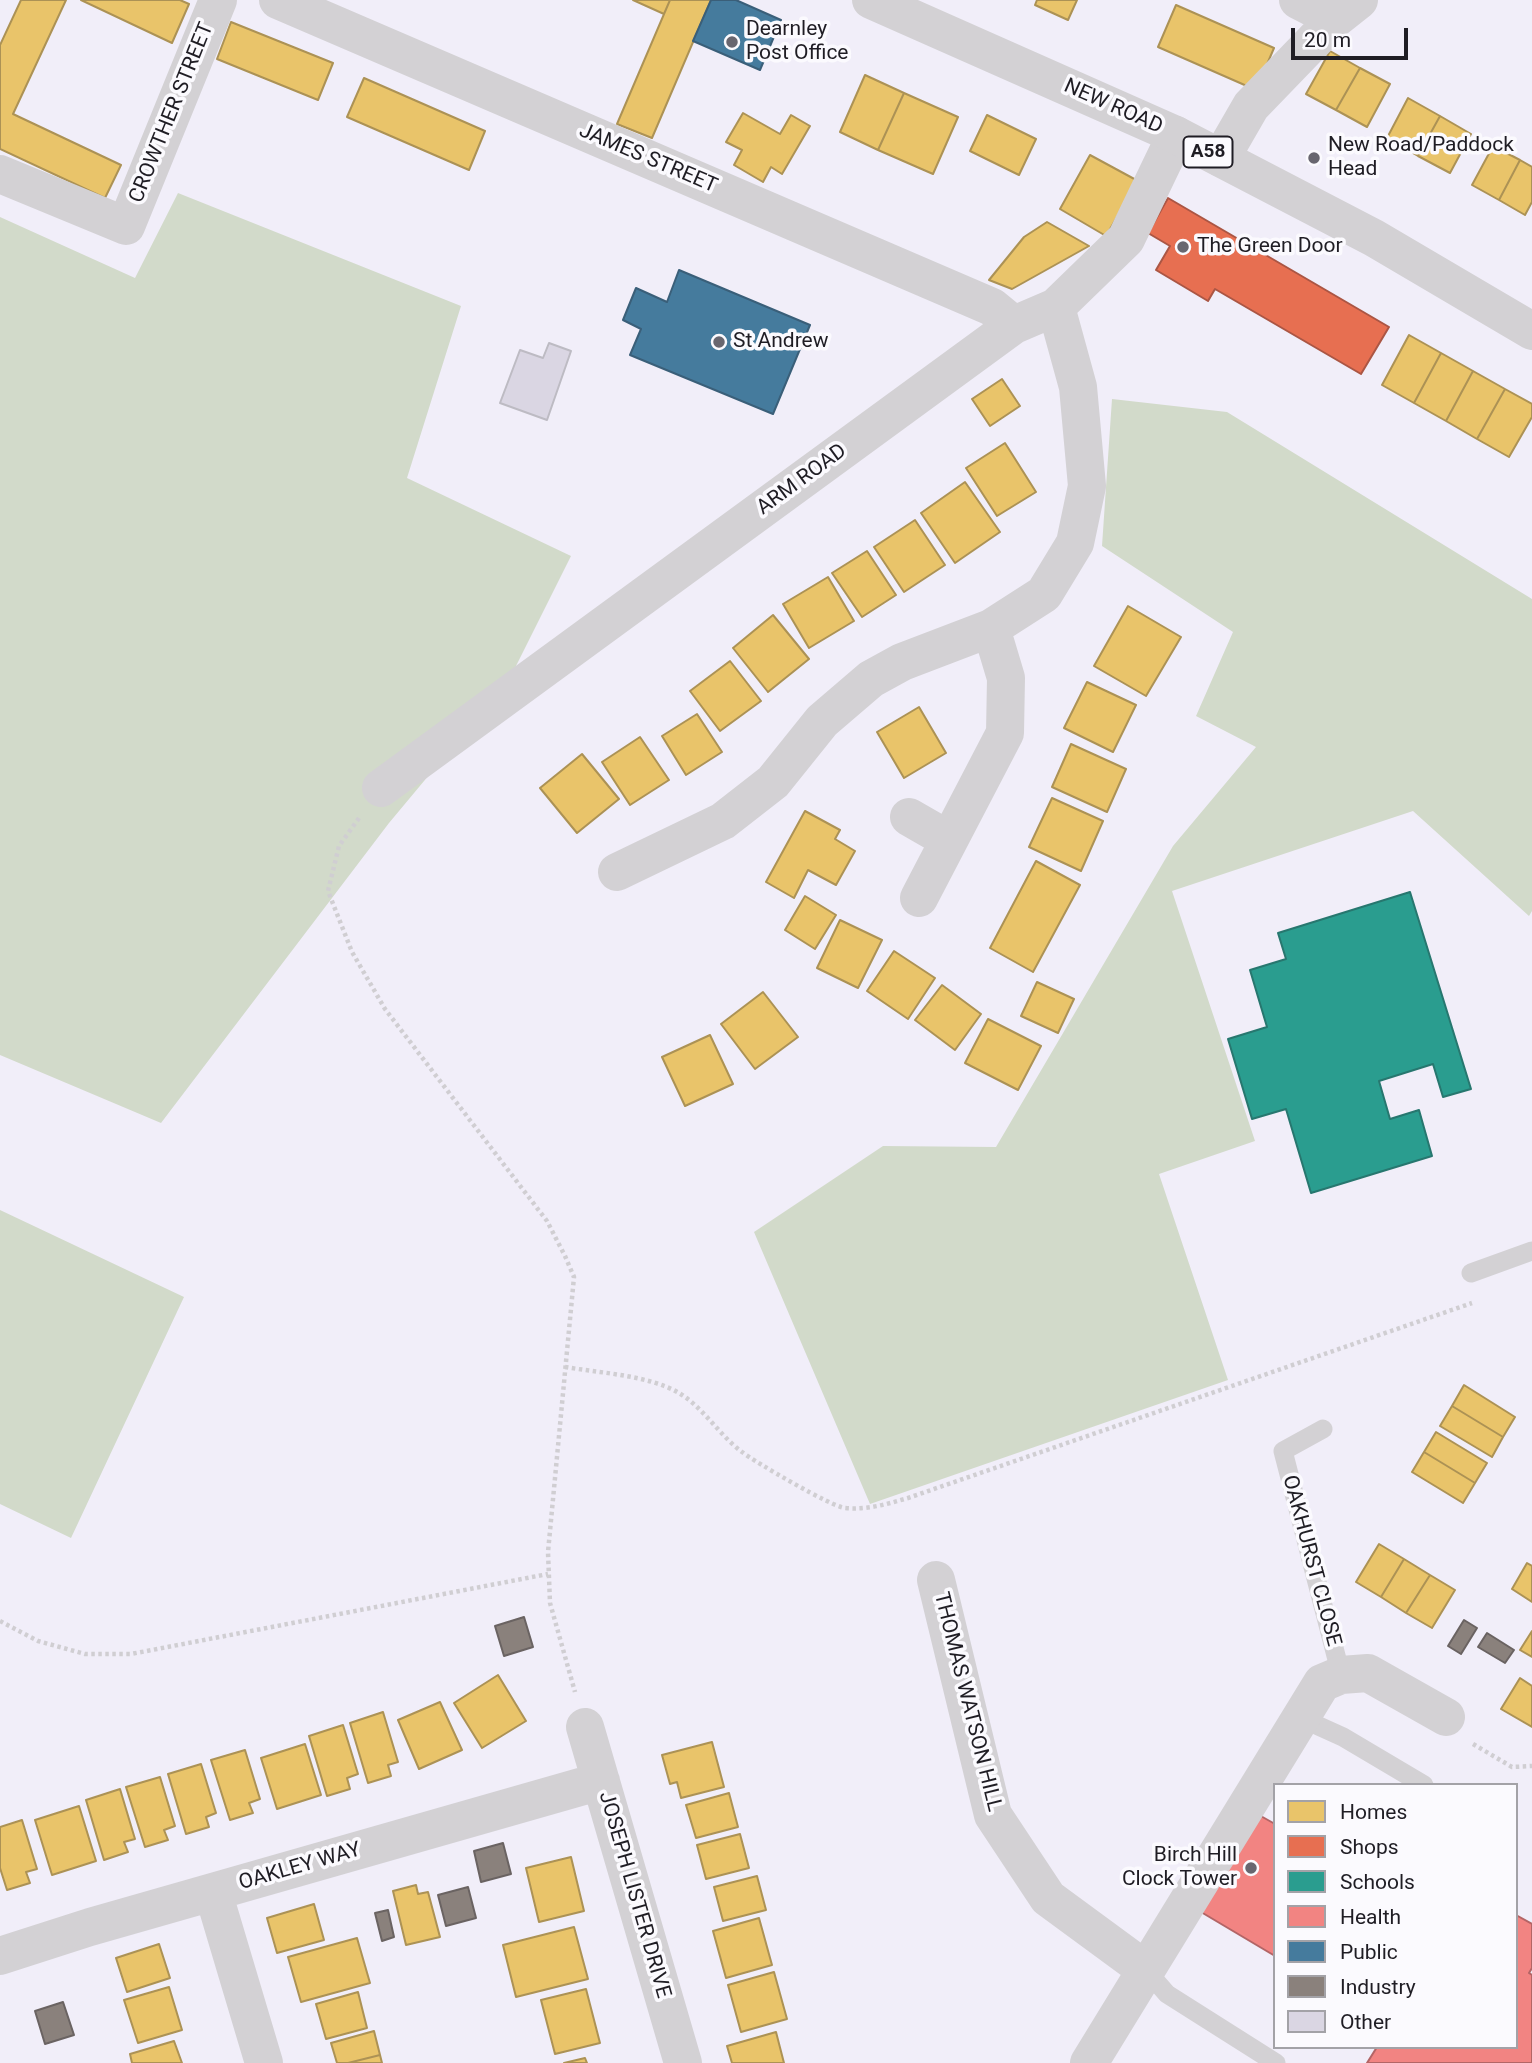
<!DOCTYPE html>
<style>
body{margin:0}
#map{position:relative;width:1532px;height:2063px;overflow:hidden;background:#f1eef9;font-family:Roboto,sans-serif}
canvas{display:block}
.legend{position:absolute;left:1273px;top:1783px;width:245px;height:266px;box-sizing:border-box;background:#fbfafe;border:2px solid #a3a2a7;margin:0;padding:9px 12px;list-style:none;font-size:21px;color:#1f1d24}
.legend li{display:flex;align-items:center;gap:14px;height:35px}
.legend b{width:35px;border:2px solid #a3a2a7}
.scale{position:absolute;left:1291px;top:28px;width:117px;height:32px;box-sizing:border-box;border:4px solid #1f1d24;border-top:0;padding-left:9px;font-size:21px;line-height:24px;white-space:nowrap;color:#1f1d24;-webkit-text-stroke:5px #fbfafe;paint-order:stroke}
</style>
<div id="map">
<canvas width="1532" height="2063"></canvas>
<ul class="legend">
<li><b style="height:19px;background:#e9c46a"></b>Homes</li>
<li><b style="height:19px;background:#e76f51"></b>Shops</li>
<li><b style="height:19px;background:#2a9d8f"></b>Schools</li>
<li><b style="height:19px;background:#f28482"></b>Health</li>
<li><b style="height:19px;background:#457b9d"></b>Public</li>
<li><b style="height:19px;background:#8a817c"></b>Industry</li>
<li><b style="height:19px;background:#dad6e3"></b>Other</li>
</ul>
<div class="scale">20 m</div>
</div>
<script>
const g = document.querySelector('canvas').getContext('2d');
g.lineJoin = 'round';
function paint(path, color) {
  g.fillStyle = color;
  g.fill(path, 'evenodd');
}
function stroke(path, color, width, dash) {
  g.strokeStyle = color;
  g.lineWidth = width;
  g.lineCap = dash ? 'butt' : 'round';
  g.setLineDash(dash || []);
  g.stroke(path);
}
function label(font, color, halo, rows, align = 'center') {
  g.font = font + ' Roboto,sans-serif';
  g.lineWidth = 7;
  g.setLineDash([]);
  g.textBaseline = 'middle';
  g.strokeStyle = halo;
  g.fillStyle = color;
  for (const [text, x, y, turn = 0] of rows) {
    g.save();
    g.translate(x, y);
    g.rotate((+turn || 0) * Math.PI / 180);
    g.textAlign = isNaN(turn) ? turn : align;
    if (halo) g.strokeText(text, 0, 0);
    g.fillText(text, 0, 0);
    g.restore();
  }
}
const green = new Path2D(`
 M178,193L461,306L407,478L571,556L510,678L389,823L161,1123L0,1055V217L135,278Z
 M1112,399L1227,412L1532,599V911L1529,916L1413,811L1172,891L1255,1141L1159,1174L1228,1380L870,1504L754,1232L883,1146L996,1147L1173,846L1256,747L1196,716L1233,632L1102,546Z
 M0,1210L184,1297L71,1538L0,1504Z`);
const homes = new Path2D(`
 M21,0H66L13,114L121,165L105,198L0,149V45Z
 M81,0H180L189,4L172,43Z
 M633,0H670L664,14Z
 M670,0H711L652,138L617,124Z
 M1037,0H1077L1068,20L1035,5Z
 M1176,5L1274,48L1256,90L1158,47Z
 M231,22L333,63L318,100L217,59Z
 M1330,51L1360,68L1336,110L1306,94Z
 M1360,68L1390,84L1367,127L1336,110Z
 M865,75L904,93L878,150L840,132Z
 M364,78L485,131L469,170L347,117Z
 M904,93L958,117L933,174L878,150Z
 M1408,98L1440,116L1418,156L1387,138Z
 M743,113L780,134L791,115L810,126L782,174L771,167L763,182L734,165L742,150L726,142Z
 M987,115L1036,139L1019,175L970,151Z
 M1440,116L1471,134L1450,173L1418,156Z
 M1493,146L1520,160L1499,200L1472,185Z
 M1090,155L1138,181L1106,236L1060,209Z
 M1520,160L1532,167V202L1525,215L1499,200Z
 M1047,222L1089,246L1012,289L989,280L1024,237Z
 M1409,335L1441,353L1414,403L1382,385Z
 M1441,353L1473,371L1446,421L1414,403Z
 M1473,371L1505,389L1477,439L1446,421Z
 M1002,379L1020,406L990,426L972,399Z
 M1505,389L1532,404V417L1509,457L1477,439Z
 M1005,443L1036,492L997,516L966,468Z
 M965,482L1000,532L955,563L921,513Z
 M915,520L945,565L904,592L874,547Z
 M867,551L896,595L862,617L832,573Z
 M828,577L854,621L809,648L783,604Z
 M1128,606L1181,637L1146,696L1094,666Z
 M773,615L809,659L768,692L733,648Z
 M730,661L761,701L720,731L690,691Z
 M1087,682L1136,705L1113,752L1064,728Z
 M919,707L946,753L904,778L877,732Z
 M697,714L722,752L686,775L662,736Z
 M640,737L669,780L630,805L602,762Z
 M1071,744L1126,769L1107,812L1052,787Z
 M582,754L619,799L577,833L540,788Z
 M1052,798L1103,821L1081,871L1029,847Z
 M805,811L840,830L835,839L855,851L836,885L808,870L794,898L766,882Z
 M1036,861L1080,885L1033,972L990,948Z
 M805,896L836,915L815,949L785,930Z
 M840,920L882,940L858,988L817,968Z
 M894,951L935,978L908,1019L867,991Z
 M1037,982L1074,999L1058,1033L1021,1016Z
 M942,985L981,1014L955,1050L915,1020Z
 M763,992L798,1037L755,1069L721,1024Z
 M988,1019L1041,1046L1018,1090L965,1063Z
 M710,1035L733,1084L685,1106L662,1057Z
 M1464,1385L1515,1417L1503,1437L1452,1406Z
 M1452,1406L1503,1437L1492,1457L1440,1426Z
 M1436,1432L1487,1463L1475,1483L1424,1452Z
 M1424,1452L1475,1483L1463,1503L1412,1472Z
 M1379,1544L1404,1559L1381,1597L1356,1582Z
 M1404,1559L1430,1575L1406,1613L1381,1597Z
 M1527,1563L1532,1566V1602L1512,1589Z
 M1430,1575L1455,1590L1432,1628L1406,1613Z
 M1532,1631V1657L1520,1650Z
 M498,1675L526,1721L482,1748L454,1703Z
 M1520,1678L1532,1686V1727L1501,1709Z
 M440,1702L462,1750L419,1769L398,1720Z
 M383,1712L398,1762L388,1765L391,1776L368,1783L350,1723Z
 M343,1725L358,1774L347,1778L350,1789L327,1796L309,1736Z
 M712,1742L724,1787L681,1798L677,1782L670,1784L662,1755Z
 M305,1744L321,1795L277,1809L261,1758Z
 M245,1750L260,1799L249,1803L253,1813L230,1820L211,1760Z
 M201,1764L216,1813L206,1817L209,1827L186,1834L168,1774Z
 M160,1777L175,1826L164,1830L168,1840L145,1847L126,1787Z
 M120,1789L135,1839L124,1842L128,1852L104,1860L86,1800Z
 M729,1793L738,1827L696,1838L686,1805Z
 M79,1806L96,1861L52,1875L35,1820Z
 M22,1820L37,1869L26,1872L30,1883L7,1890L0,1868V1827Z
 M740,1834L749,1868L706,1879L697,1845Z
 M571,1857L584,1911L539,1922L526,1868Z
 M757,1876L766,1910L723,1921L714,1887Z
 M416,1885L418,1894L428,1892L440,1937L406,1945L393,1891Z
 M314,1904L324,1940L277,1953L267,1918Z
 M759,1918L772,1965L726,1978L713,1931Z
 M574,1927L588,1979L516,1997L503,1945Z
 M357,1938L370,1983L301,2002L288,1957Z
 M159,1944L170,1978L127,1992L116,1958Z
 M774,1972L787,2019L741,2032L728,1985Z
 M169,1987L182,2030L138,2043L124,2000Z
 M586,1989L600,2043L555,2054L541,2000Z
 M358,1992L367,2028L326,2039L316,2004Z
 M374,2031L380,2055L348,2063H337L331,2043Z
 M776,2032L784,2063H732L727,2046Z
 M174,2041L182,2063H132L130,2054Z
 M380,2055L382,2063H348Z
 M585,2058L587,2063H564Z`);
const shops = new Path2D(`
 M1168,198L1389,327L1361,374L1215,289L1208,301L1156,270L1170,246L1148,233Z`);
const schools = new Path2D(`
 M1410,892L1471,1089L1443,1097L1433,1064L1379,1081L1390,1119L1419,1110L1432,1156L1311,1193L1286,1109L1252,1119L1228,1039L1267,1027L1250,970L1286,959L1278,933Z`);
const health = new Path2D(`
 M1259,1815L1275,1824V1956L1201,1912Z
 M1516,1915L1532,1924V1968L1529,1973L1532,1975V2063H1367L1377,2047H1516Z`);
const public = new Path2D(`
 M711,0H736L781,20L760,70L693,41Z
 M679,270L810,325L773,414L630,355L641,329L623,320L636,288L667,302Z`);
const industry = new Path2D(`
 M524,1617L533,1647L504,1656L495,1626Z
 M1464,1620L1477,1628L1461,1654L1448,1646Z
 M1487,1633L1514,1650L1505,1663L1478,1647Z
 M503,1843L511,1874L481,1882L474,1851Z
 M468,1887L476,1918L446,1926L438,1895Z
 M388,1910L394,1937L382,1941L375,1913Z
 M63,2002L74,2035L45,2044L35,2011Z`);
const building = new Path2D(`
 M549,343L571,351L547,420L500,403L520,350L543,358Z`);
const path = new Path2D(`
 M359,818L339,846L328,891L352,952L385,1009L547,1221L565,1256L574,1277L548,1552L550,1603L575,1692
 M565,1367C600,1373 648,1375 679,1393C704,1408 719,1435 742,1452C755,1462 832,1507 845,1508C868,1510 887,1504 908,1498L1472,1303
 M0,1621L38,1641L85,1654H131L548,1574
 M1473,1744L1512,1767L1532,1766`);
const service = new Path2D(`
 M1471,1273L1532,1251
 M1323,1429L1283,1451L1341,1675
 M1301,1718L1343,1737L1424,1785
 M1146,1970L1167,1994L1276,2063`);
const minor = new Path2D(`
 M278,0L992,307L1014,325
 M1298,0L1335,19
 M1221,158L1251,106L1335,19L1359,0
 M0,174L126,226L218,0
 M381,788L1014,325L1056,307L1126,239L1176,135
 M909,817L949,840
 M617,872L723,821L773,782L822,721L871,679L902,662L991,628L1044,594L1075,543L1087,486L1078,387L1056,307
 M919,898L1005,733L1006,678L991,628
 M936,1580L993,1815L1048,1898L1146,1970
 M585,1727L683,2063
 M213,1892L264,2063
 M0,1956L90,1927L601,1781
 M1089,2063L1322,1683L1341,1675L1368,1673L1446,1717`);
const trunk = new Path2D(`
 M871,0L1176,135L1374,238L1532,331`);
const markers = [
 [732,42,7,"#68666f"],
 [1314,158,7,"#68666f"],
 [1183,247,7,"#68666f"],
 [719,342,7,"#68666f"],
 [1251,1868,7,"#68666f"]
];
const shields = [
 [1208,152,49]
];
const shieldNames = [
 ["A58",1208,152]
];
const poiNames = [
 ["Dearnley",746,30],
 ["Post Office",746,54],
 ["New Road/Paddock",1328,146],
 ["Head",1328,170],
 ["The Green Door",1197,247],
 ["St Andrew",733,342],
 ["Birch Hill",1237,1856,"right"],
 ["Clock Tower",1237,1880,"right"]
];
const streetNames = [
 ["NEW ROAD",1113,107,24],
 ["CROWTHER STREET",172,113,-68],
 ["JAMES STREET",648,159,23],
 ["ARM ROAD",802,480,-36],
 ["OAKHURST CLOSE",1311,1561,75],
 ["THOMAS WATSON HILL",967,1702,76],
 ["OAKLEY WAY",300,1867,-16],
 ["JOSEPH LISTER DRIVE",634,1895,74]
];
paint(green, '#d2daca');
paint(homes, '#e9c46a');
stroke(homes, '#ac9255', 2);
paint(shops, '#e76f51');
stroke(shops, '#ab5644', 2);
paint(schools, '#2a9d8f');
stroke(schools, '#27776f', 2);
paint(health, '#f28482');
stroke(health, '#b36566', 2);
paint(public, '#457b9d');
stroke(public, '#3a5f79', 2);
paint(industry, '#8a817c');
stroke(industry, '#6a6362', 2);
paint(building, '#dad6e3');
stroke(building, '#bdbbc3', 2);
stroke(path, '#d0ced2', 4.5, [3.5, 3.5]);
stroke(service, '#d3d1d4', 19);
stroke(minor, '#d3d1d4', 38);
stroke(trunk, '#d3d1d4', 38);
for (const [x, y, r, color] of markers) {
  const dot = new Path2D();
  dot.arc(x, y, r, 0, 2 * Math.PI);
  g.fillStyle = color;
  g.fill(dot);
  stroke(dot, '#fbfafe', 2.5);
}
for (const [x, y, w] of shields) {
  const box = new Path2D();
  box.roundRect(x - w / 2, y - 15.5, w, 31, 5);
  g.fillStyle = '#fbfafe';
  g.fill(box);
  stroke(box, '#1f1d24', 2);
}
label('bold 19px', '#1f1d24', null, shieldNames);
label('21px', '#1f1d24', '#fbfafe', poiNames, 'left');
label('21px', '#1f1d24', '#fbfafe', streetNames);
</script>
